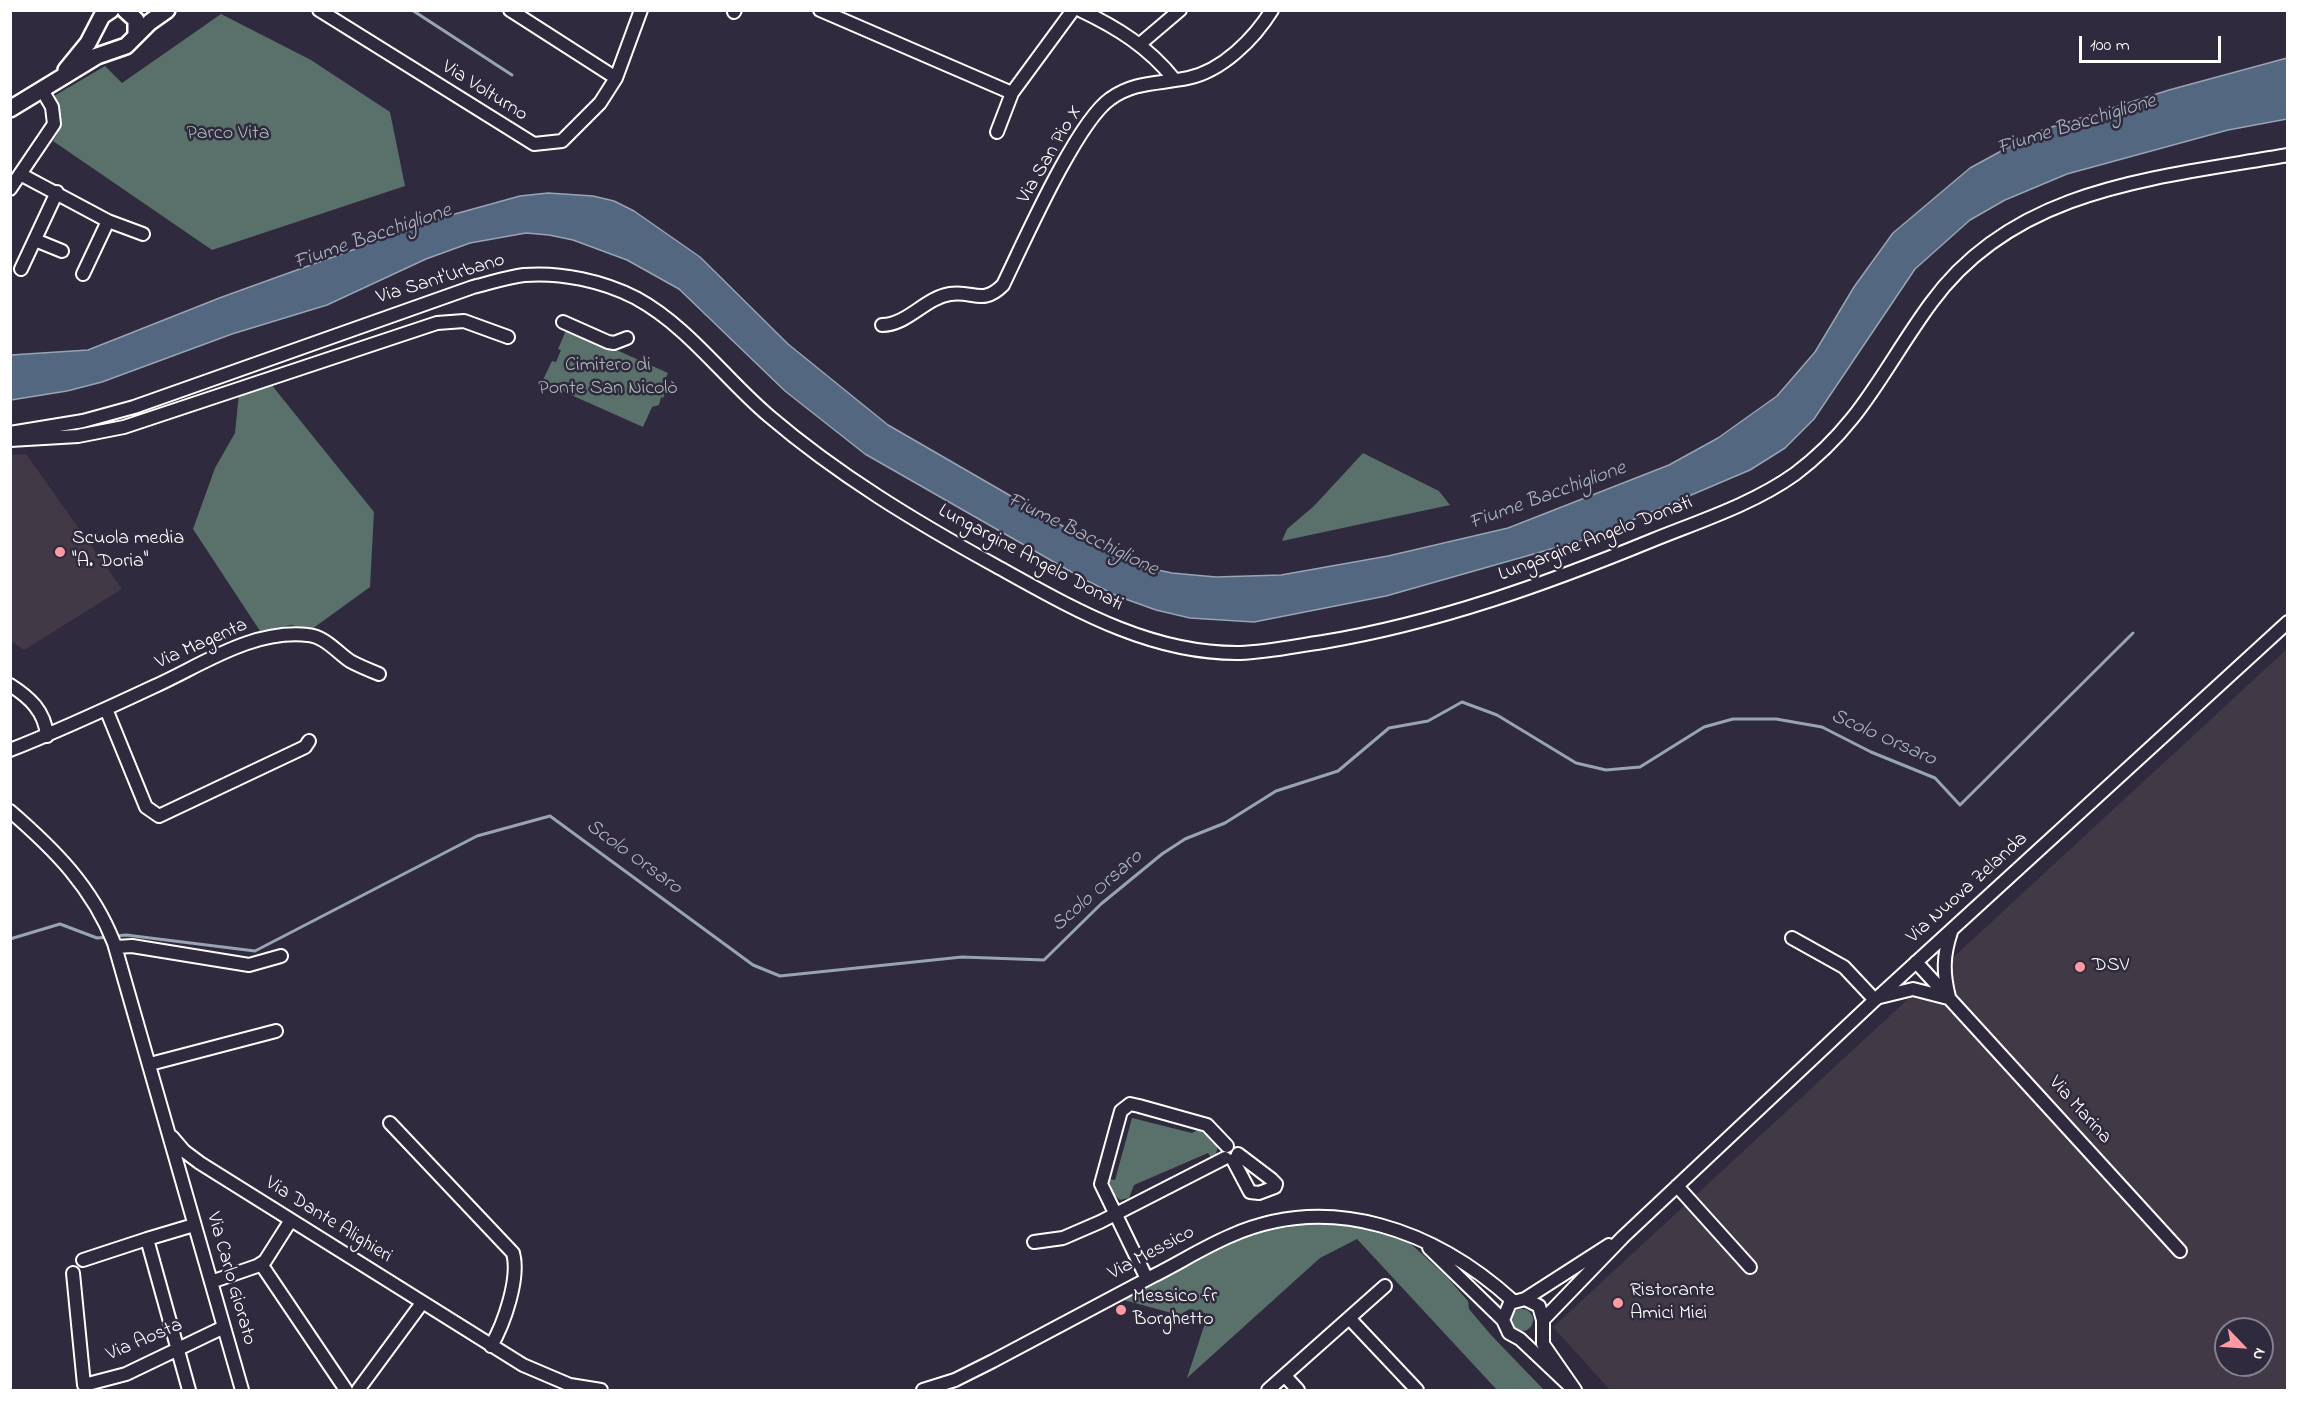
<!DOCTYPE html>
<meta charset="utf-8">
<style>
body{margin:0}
#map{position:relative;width:2298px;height:1401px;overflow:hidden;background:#2f2a3d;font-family:"Indie Flower",sans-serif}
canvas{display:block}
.frame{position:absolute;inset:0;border:12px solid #fff;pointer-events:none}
.north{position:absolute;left:2214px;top:1317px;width:60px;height:60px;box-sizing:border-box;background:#2f2a3d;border:2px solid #827f8b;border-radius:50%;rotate:115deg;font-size:16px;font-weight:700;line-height:24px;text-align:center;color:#fff}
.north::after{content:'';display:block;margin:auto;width:21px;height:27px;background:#ff9aa2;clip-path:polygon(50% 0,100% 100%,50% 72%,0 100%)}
.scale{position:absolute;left:2079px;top:36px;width:142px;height:27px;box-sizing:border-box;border:3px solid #fff;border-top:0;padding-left:8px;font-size:18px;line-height:21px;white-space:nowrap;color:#fff;-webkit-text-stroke:4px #2f2a3d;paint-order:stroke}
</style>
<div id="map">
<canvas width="2298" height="1401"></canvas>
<div class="frame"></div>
<div class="north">N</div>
<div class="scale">100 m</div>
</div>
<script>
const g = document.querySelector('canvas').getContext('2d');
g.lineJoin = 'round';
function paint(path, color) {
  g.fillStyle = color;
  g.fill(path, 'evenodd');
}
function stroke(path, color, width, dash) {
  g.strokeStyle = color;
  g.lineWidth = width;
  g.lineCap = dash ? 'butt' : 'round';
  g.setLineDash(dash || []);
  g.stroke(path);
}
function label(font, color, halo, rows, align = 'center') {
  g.font = font + ' "Indie Flower",sans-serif';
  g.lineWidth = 5;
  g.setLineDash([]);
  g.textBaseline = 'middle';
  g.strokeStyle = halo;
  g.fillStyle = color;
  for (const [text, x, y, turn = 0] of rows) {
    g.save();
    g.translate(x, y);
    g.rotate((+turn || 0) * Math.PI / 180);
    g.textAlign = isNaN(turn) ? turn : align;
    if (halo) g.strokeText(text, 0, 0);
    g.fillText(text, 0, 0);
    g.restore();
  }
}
const built = new Path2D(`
 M26,454L122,589L24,650L11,641L10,455Z
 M2287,649V1390H1610L1553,1327ZM2226,1329H2262V1365H2226Z`);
const green = new Path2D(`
 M221,14L311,60L390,112L405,186L212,250L53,141L60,129L54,96L105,66L122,83Z
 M567,328L668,373L661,389L666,391L663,398L661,397L659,405L652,407L643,427L542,382L552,361L556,362L561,350L558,349Z
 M270,383L374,512L370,587L312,629L291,625L260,631L193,529L215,468L235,433L239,393Z
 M1363,453L1439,491L1450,505L1282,541L1287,529L1314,506Z
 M1132,1118L1192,1133L1201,1128L1216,1140C1219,1147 1217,1153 1212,1159L1208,1153L1134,1185L1129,1198L1120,1200L1113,1193L1109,1179L1115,1180Z
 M1295,1216L1355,1218L1411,1244L1446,1276L1468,1301L1469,1309L1491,1335L1544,1390H1497L1357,1239L1320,1258L1187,1378L1208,1314L1190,1309L1179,1315L1109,1296L1145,1275Z
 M1511 1320a11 11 0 1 1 22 0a11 11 0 1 1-22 0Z`);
const water = new Path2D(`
 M2287,58V119L2228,130L2067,174L2005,200L1970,220L1915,269L1814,419L1785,448L1750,470L1590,538L1386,596L1254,622L1190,618L1156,610L1117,596L1082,578L865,454L785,391L679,289L627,260L573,240L549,235L526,233L470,243L426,259L327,305L232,334L102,382L67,391L11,400V355L88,350L222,297L444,217L520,196L548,193L593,196L614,201L634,211L700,257L788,344L888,425L1087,540L1144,567L1172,573L1216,577L1281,575L1388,556L1508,528L1669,465L1718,438L1777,396L1815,352L1854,287L1893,233L1970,168L2036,132L2169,90Z`);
const stream = new Path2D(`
 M412,10L512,75
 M115,936L126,935L255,951L477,836L550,816L753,965L780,976L962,957L1044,960L1101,904L1162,854L1185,839L1225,823L1276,791L1338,771L1389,728L1428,721L1462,702L1497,715L1576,763L1606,770L1640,767L1704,727L1733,719H1776L1822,727L1871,752L1935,778L1960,805L2133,633
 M10,939L60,924L97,938L109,937`);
const minor = new Path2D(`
 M319,10L534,144L562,141L600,103L616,78L641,10
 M510,10L616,78
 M820,10L1012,93
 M1080,10C1118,28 1148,47 1174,79
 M734,12L735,10
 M1140,44L1180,10
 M997,132L1012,93L1073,10
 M20,174L108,221L143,234
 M10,189L54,124L52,107L42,90
 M35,240L62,251
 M21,269L57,192
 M83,274L108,221
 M563,322L608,342L614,343L627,338
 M882,325C907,325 925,298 950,294C973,290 982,306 1003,285C1023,244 1076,123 1110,99C1134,81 1160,84 1188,78C1222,71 1254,39 1272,10
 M10,433L83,421L134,407L473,287C490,283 507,277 524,275C561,272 603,281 636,298C689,327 724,378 769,416C838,475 916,522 996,566C1072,608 1149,654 1240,653C1268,652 1295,646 1323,642C1437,623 1546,584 1653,540C1700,521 1753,504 1795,474C1862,424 1884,367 1931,303C2015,187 2157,178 2288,155
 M10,440L78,436L124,427L437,323L464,321L508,337
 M10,685C29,697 45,711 47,736
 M106,709L146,807L159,816L305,747L309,741
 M10,750C59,731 106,709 153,687C202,665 252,629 308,635C324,636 337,652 350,661C359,666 369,670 379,674
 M10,811C55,850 92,887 114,943L242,1390
 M1792,938L1844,967L1875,1000
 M116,947L132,946L249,965L281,956
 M1916,962L2180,1251
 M1880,997L1913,989L1948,998
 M1949,997C1943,973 1943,956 1951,932
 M150,1064L276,1031
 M390,1123L513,1253C520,1278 504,1324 491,1346
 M172,1137L184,1151L200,1163L523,1365L570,1385L601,1390
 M1233,1160L1250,1192L1259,1193L1275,1187L1276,1184L1271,1179L1238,1154
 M1677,1186L1750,1267
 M1034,1242L1063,1238L1100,1222L1225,1158
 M1429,1248L1503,1320
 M83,1260L147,1239
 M261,1264L346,1390
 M73,1273L84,1385L126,1374L224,1327
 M1147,1279L1101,1184L1121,1111L1130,1104L1139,1106L1207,1125L1227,1146
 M211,1282L257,1266L265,1261L291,1220
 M1525,1299L1609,1245
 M1349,1318L1385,1286
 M1543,1320L1623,1237L1877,998L2288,622
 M1285,1376L1298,1390
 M189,1390L147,1239L194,1225
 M358,1390L422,1303
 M923,1390L955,1380L993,1361C1046,1333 1100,1304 1153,1276C1179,1263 1204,1247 1230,1236C1331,1191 1436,1231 1513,1301
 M1268,1390L1349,1318L1417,1390
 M1574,1390L1520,1339L1509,1333L1503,1320L1510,1303L1525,1299L1539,1306L1543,1320V1344L1575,1390`);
const major = new Path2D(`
 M125,10L136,20V35
 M66,70L88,43L102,16L111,10
 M10,109L97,56L126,46L150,22L167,10`);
const markers = [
 [60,552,6,"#ff9aa2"],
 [2080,967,6,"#ff9aa2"],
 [1618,1303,6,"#ff9aa2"],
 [1121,1310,6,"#ff9aa2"]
];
const streetNames = [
 ["Via Volturno",484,92,32],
 ["Via San Pio X",1051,155,-60],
 ["Via Sant'Urbano",441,280,-17],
 ["Lungargine Angelo Donati",1596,540,-21],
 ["Lungargine Angelo Donati",1030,559,28],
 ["Via Magenta",202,645,-24],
 ["Via Nuova Zelanda",1968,889,-42],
 ["Via Marina",2079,1111,48],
 ["Via Dante Alighieri",328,1221,32],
 ["Via Messico",1152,1254,-28],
 ["Via Carlo Giorato",230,1279,74],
 ["Via Aosta",145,1341,-23]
];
const parkNames = [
 ["Parco Vita",228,135],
 ["Cimitero di",608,367],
 ["Ponte San Nicolò",608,390]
];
const poiNames = [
 ["Scuola media",72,540],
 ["\"A. Doria\"",72,563],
 ["DSV",2092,967],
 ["Ristorante",1630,1292],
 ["Amici Miei",1630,1315],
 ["Messico fr",1133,1298],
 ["Borghetto",1133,1321]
];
const waterNames = [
 ["Fiume Bacchiglione",2077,126,-17],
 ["Fiume Bacchiglione",373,238,-19],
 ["Fiume Bacchiglione",1548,497,-20],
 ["Fiume Bacchiglione",1082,536,26],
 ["Scolo Orsaro",1883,739,24],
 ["Scolo Orsaro",633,858,36],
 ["Scolo Orsaro",1098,892,-41]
];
paint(built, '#413945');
paint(green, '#5a706a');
paint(water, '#546780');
stroke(water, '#98a4b3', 1.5);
stroke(stream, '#98a4b3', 3);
stroke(minor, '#fff', 16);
stroke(major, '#fff', 20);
stroke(minor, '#2f2a3d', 12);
stroke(major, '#2f2a3d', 15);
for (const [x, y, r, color] of markers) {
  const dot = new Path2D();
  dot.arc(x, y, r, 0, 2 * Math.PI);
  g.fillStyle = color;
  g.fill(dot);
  stroke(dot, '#2f2a3d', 2);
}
label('20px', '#fff', '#2f2a3d', streetNames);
label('20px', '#acb8b4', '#2f2a3d', parkNames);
label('20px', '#fff', '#2f2a3d', poiNames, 'left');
label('italic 21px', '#aab3c0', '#2f2a3d', waterNames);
</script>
